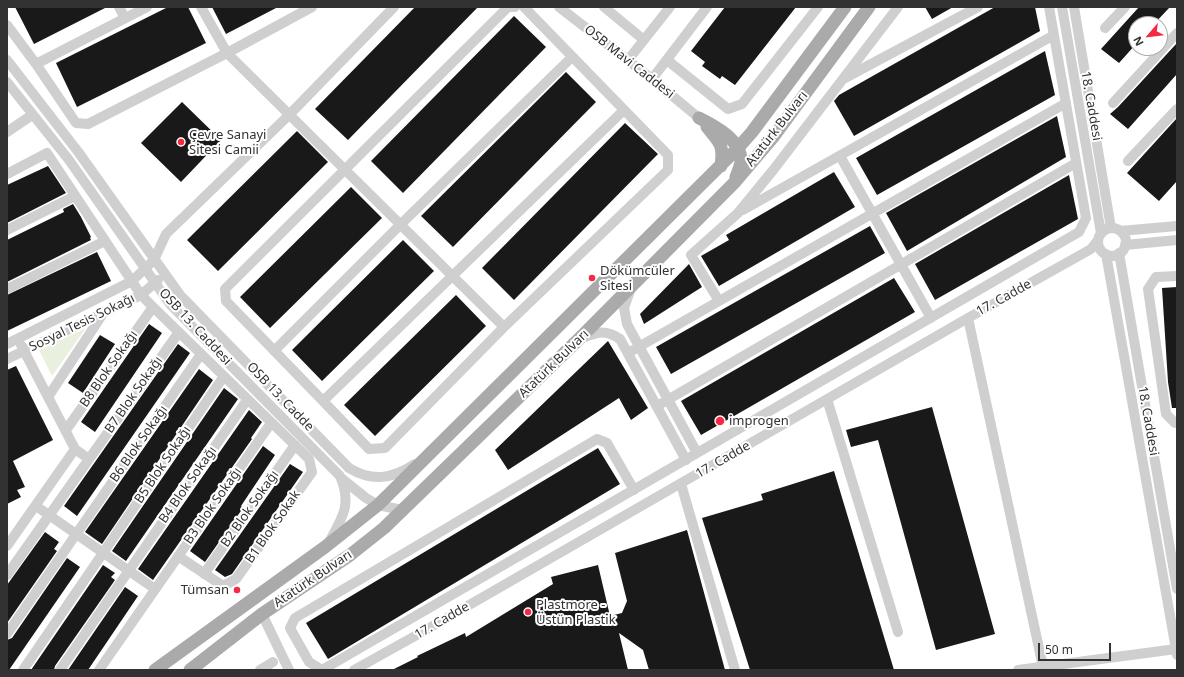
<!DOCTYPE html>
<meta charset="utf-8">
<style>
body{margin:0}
#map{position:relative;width:1184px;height:677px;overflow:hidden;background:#fff;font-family:"Noto Sans",sans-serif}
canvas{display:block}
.frame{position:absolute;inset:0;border:8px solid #323232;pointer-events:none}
.north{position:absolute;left:1128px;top:16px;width:40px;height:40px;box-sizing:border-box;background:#fff;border:1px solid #adadad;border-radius:50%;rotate:242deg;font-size:11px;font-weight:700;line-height:16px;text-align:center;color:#323232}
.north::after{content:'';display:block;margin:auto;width:14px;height:18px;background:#f52944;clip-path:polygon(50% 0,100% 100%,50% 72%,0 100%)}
.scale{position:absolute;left:1038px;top:643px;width:73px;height:18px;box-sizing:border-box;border:2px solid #323232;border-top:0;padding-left:5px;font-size:12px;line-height:14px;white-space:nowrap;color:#323232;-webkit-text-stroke:3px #fff;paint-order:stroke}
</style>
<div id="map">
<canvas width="1184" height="677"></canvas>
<div class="frame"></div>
<div class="north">N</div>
<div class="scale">50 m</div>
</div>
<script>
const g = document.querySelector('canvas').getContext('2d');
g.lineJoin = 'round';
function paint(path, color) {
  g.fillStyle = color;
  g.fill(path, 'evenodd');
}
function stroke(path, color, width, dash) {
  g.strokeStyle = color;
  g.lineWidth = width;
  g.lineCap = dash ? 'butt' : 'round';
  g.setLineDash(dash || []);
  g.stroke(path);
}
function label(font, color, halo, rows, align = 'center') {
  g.font = font + ' "Noto Sans",sans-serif';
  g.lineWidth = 4;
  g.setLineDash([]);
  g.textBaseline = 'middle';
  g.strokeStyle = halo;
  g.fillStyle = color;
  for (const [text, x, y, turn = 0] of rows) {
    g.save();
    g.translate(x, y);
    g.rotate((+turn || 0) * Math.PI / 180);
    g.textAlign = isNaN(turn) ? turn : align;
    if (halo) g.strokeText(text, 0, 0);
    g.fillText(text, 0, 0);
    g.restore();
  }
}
const green = new Path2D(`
 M86,328L52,376L39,350Z`);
const building = new Path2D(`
 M15,7H107L34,44Z
 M168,7H188L206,43L77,107L56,63Z
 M212,7H278L226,34Z
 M415,7H478L348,140L315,109Z
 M725,7H796L735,85L722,76L720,79L702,66L705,62L691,51Z
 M925,7H953L932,19Z
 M995,7H1035L1040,31L854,136L834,101L839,95Z
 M1139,7H1170L1154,24H1136V44L1119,63L1101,49Z
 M514,16L546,47L403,193L371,161Z
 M1177,43V74L1128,129L1110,114L1118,107Z
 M1045,51L1055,95L877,195L856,158Z
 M566,72L596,102L453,247L421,216Z
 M182,102L221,140L181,182L141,143Z
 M1057,116L1066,157L907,251L886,213Z
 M1177,118V181L1159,201L1127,173Z
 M625,123L658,154L514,300L482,268Z
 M297,131L328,162L218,271L187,240Z
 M48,166L66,193L7,223V185Z
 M834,172L855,207L719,286L701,256L729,240L726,235Z
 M1069,175L1078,219L935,300L915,264Z
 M351,187L382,218L270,328L240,297Z
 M73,204L81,217L91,237L90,238L91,240L7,282V240L64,212L63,209Z
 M870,226L885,253L671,374L656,347Z
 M403,240L434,271L322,381L292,350Z
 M97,252L111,281L7,331V295Z
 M689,264L702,287L644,324L640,314Z
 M894,278L915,312L701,435L681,401Z
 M1177,287V408H1172L1168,382L1162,288Z
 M456,295L486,326L375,436L344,405Z
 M149,324L162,333L95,432L81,422Z
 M100,335L115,344L83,393L68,383Z
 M608,341L648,408L631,420L619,398L508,470L495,450Z
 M178,344L190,353L77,516L64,506Z
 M16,366L53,440L13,461L25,487L17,490L21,497L7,504V370Z
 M199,369L213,380L102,544L85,532Z
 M224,388L238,399L126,561L112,551Z
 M932,407L995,634L936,650L878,440L851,447L846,430Z
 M249,410L262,422L251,438L252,439L153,580L138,569Z
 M263,446L275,455L241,506L243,508L205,562L190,551Z
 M598,448L620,484L328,659L306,623Z
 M290,464L303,472L232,574L225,577L215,570Z
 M834,471L894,670H750L702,518L763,500L761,494Z
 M687,530L725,670H649L643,650L619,633L628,670H392L418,657L417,656L465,633L466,637L553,584L551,577L598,565L610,616L622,613L627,601L615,553Z
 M45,532L59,542L54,549L57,551L7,623V585Z
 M67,558L80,567L9,670H7V640L12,638Z
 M103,565L115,573L111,577L115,580L55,666L54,670H31Z
 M125,587L138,596L88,670H68Z`);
const minor = new Path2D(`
 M119,7L125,18
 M201,7L227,53L504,327
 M515,7H508L225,289L226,301L323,401L369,449L385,448L504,327L668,170V155L524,7
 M559,7L652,79L699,118
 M604,7L644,40
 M1062,7L1101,233
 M1074,7L1111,228
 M7,25L36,64L76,123L88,124L227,53L312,7
 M1105,28L1125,7
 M7,60L79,153L180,295L349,468C372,482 392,479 415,464
 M628,60L670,7
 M667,60L728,109L742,104L818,7
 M36,64L147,7
 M845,78L978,7
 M652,79L707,7
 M7,82L69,160L170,304L340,476C352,504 343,517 329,542
 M1113,103L1177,33
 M7,132L32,115
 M840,156L931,318
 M1128,161L1177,109
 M7,174L47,153L141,295L153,307L309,459L312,472L236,579L223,586L178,556
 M743,210L1054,35
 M1098 242a14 14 0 1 1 28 0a14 14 0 1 1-28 0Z
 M7,230L75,196
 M1120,231L1177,226
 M1125,245L1177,240
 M1119,253L1177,589
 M1106,254L1177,655
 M1177,276L1156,277L1148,289L1166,414L1175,423H1177
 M631,288L624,308L627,324L697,453
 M7,289L105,241
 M719,301L691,255L738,213L774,169L898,7
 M968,318L1043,667
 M582,338C598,332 605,329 620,339L686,460
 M7,344L132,281L154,260L166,234L289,115L394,7
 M21,345L75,449L89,459
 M274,351L400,225L572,57
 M628,353L1066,103
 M7,359L141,295L158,280
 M48,397L104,312
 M827,399L898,632
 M323,401L624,110
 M657,406L1076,163
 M66,430L153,307
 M341,478L366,498L378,505L402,510
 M681,484L735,670
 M36,506L155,589
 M7,546L75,449
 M204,574L295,445
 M7,575L179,332
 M262,614L289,670
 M7,634L201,354
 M23,670L224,376
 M60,670L247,400
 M99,670L271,423
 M260,670L273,662
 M322,670L1079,232L1086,218L1049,7
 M322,670L309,662L290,628L295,618L597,439L607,443L634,490
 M354,670L424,631L968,318L1091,249L1098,240
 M1018,670L1176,649`);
const major = new Path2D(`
 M699,118C715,126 742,140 741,162C740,167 738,172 736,177
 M707,127C720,143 724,144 721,166
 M155,670L325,547L378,505L738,148L752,132L845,7
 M190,670L262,614L350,555L384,528L580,338L734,183L774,136L869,7`);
const markers = [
 [181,142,4,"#f52944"],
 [592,278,4,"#f52944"],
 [720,421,5,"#f52944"],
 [237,590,4,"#f52944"],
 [528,612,4,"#f52944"]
];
const streetNames = [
 ["OSB Mavi Caddesi",629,62,38],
 ["18. Caddesi",1091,106,80],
 ["Atatürk Bulvarı",777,129,-52],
 ["17. Cadde",1004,298,-29],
 ["Sosyal Tesis Sokağı",82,323,-26],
 ["OSB 13. Caddesi",195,327,47],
 ["Atatürk Bulvarı",554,364,-44],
 ["B8 Blok Sokağı",109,369,-55],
 ["B7 Blok Sokağı",134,395,-55],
 ["OSB 13. Cadde",280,397,46],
 ["18. Caddesi",1148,421,80],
 ["B6 Blok Sokağı",139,444,-55],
 ["17. Cadde",723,460,-30],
 ["B5 Blok Sokağı",163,465,-56],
 ["B4 Blok Sokağı",188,485,-55],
 ["B3 Blok Sokağı",213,506,-55],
 ["B2 Blok Sokağı",250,509,-55],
 ["B1 Blok Sokak",273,527,-55],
 ["Atatürk Bulvarı",313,579,-34],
 ["17. Cadde",442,621,-30]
];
const poiNames = [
 ["Çevre Sanayi",189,135],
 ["Sitesi Camii",189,150],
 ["Dökümcüler",600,271],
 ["Sitesi",600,286],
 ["improgen",729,421],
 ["Tümsan",229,590,"right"],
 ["Plastmore -",536,605],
 ["Üstün Plastik",536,620]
];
paint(green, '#e9f0e0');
paint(building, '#191919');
stroke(minor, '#cfcfcf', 10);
stroke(major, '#aaa', 13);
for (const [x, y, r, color] of markers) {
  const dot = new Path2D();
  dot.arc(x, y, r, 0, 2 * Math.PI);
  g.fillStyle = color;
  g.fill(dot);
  stroke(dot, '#fff', 1.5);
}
label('13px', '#323232', '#fff', streetNames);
label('13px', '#323232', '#fff', poiNames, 'left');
</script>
